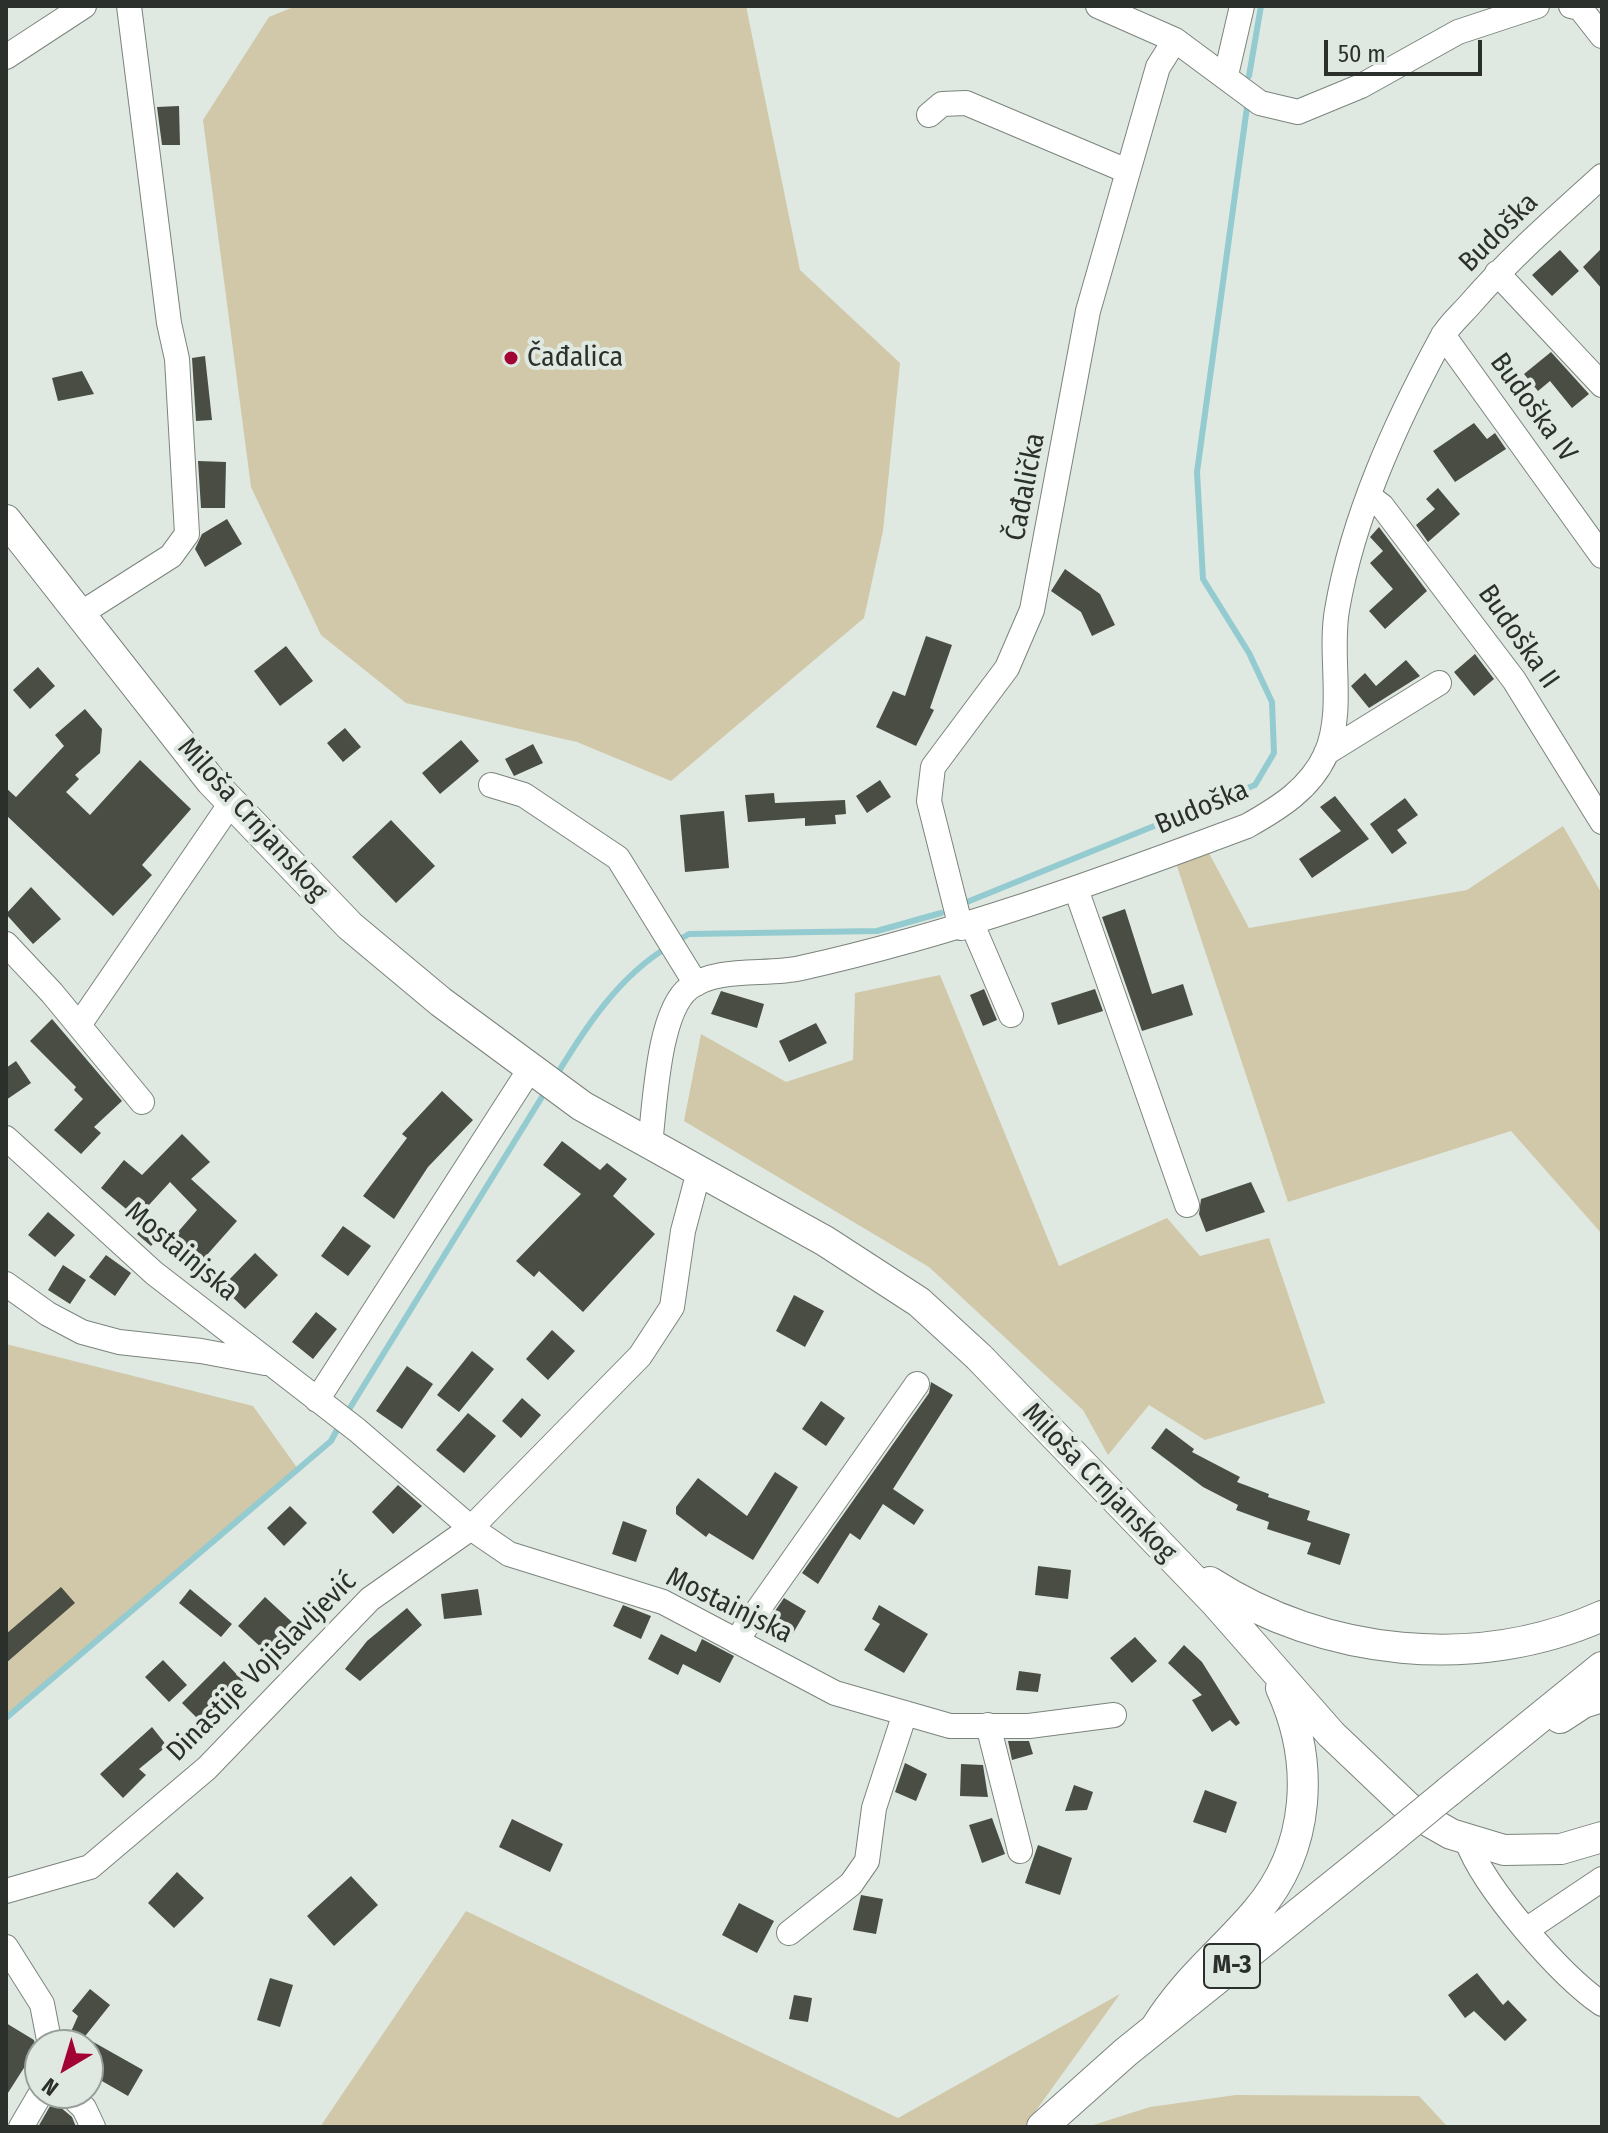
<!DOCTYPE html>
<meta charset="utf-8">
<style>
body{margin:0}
#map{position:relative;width:1608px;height:2133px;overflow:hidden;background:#dfe9e1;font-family:"Fira Sans Condensed",sans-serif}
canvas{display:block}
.frame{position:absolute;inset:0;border:8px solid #2c302d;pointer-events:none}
.north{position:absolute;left:24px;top:2029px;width:80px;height:80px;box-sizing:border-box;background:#dfe9e1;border:2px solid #979f99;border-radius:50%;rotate:218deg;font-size:22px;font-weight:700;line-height:32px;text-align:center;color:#2c302d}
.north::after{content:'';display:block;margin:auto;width:28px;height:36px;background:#a20334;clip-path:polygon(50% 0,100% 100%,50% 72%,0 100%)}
.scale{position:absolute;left:1324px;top:40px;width:158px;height:36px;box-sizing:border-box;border:4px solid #2c302d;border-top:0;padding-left:10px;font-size:24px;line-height:28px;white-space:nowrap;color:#2c302d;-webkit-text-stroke:6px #dfe9e1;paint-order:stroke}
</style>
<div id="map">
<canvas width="1608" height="2133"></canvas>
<div class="frame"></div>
<div class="north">N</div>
<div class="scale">50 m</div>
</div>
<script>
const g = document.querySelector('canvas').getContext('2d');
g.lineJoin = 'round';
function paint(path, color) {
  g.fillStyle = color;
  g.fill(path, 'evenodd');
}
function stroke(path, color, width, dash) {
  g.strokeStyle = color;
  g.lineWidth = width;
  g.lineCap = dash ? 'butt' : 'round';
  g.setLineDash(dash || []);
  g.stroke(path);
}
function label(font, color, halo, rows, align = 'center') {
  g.font = font + ' "Fira Sans Condensed",sans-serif';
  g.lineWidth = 8;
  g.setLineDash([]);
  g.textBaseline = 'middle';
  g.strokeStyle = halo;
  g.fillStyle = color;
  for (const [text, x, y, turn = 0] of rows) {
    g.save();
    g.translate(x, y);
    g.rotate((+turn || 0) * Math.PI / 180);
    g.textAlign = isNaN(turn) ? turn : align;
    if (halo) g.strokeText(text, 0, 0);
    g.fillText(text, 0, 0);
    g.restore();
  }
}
const green = new Path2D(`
 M296,6H746L800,270L900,363L883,531L864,618L671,781L577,742L406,703L321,635L251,487L203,120L269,17Z
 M1563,826L1602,894V1234L1511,1131L1288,1202L1173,854L1203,842L1249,928L1467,890Z
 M940,975L1059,1266L1167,1218L1200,1256L1269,1238L1325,1403L1205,1440L1149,1405L1108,1455L1083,1410L929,1267L684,1121L701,1034L786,1082L853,1060L855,993Z
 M6,1344L253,1406L298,1469L6,1718Z
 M466,1911L898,2118L1120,1994L1024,2127H320Z
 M1236,2095L1419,2096L1448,2127H1087L1150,2107Z`);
const stream = new Path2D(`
 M1249,76L1261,6
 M962,904L1255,785L1274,753L1272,702L1249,653L1203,579L1197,472L1247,107
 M677,941L689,934L877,931L941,913
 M556,1076C585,1028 619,976 668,947
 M345,1416L545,1092
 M6,1718L331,1441L339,1426`);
const building = new Path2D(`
 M179,106L180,145H162L157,107Z
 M1602,248V289L1583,267Z
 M1560,250L1579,271L1552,296L1532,275Z
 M1551,352L1589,394L1572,408L1550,381L1538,391L1524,374Z
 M205,356L212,420L196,421L192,358Z
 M82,371L94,394L58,401L52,378Z
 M1474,423L1487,439L1495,433L1506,449L1455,482L1433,451Z
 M198,461L226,462L225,508H201Z
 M1438,488L1460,514L1428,542L1416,525L1435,509L1426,499Z
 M227,519L242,544L205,567L195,549L202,534Z
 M1379,527L1427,591L1385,629L1369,611L1393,589L1370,563L1383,551L1370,537Z
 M1065,569L1100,594L1115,625L1092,636L1081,612L1051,591Z
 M926,636L952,645L930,708L934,710L916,746L876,727L893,691L905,696Z
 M286,646L313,681L280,706L254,671Z
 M1475,654L1494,679L1474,696L1454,672Z
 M1406,660L1420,676L1369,708L1351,686L1365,673L1376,686Z
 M38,667L55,686L30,709L13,690Z
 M85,709L102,729L100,753L75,775L79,779L66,792L90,815L140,760L191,809L142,865L152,875L113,916L6,815V788L16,797L64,746L55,735Z
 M345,728L361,747L343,762L327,743Z
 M461,740L479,761L440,794L422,773Z
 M533,744L543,763L514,776L505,759Z
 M880,780L891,797L867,813L856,796Z
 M774,793L775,803L845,800L846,814L835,815L836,824L805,826V818L748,822L745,795Z
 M1335,796L1369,839L1312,878L1299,859L1341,831L1320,807Z
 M1405,798L1418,815L1397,830L1407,843L1392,854L1370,824Z
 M724,811L729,868L685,872L680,815Z
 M391,820L435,866L396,903L352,857Z
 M31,887L61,919L33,944L6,914Z
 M1125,909L1152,994L1183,984L1193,1015L1142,1031L1102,917Z
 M984,989L997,1020L983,1026L970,995Z
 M1095,989L1103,1011L1058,1025L1051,1003Z
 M721,991L764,1004L757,1028L711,1014Z
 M52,1019L122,1101L94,1127L101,1133L81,1154L54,1130L83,1099L74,1090L76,1087L30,1041Z
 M816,1023L827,1043L789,1062L779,1041Z
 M16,1061L31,1083L6,1100V1068Z
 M442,1091L473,1120L428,1167L394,1219L363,1196L407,1138L402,1134Z
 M182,1134L210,1162L191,1179L237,1221L191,1273L163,1249L197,1210L170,1182L137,1218L101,1188L124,1160L142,1175Z
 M562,1141L600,1170L607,1163L627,1179L613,1196L655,1234L583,1312L539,1271L534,1277L516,1261L581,1194L543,1165Z
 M1251,1182L1265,1212L1206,1232L1199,1214L1201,1199Z
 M48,1212L75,1235L55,1257L28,1235Z
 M151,1218L165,1230L151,1246L137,1234Z
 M343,1226L371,1246L348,1276L321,1256Z
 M255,1253L278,1275L245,1309L222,1287Z
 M106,1255L131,1273L115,1296L89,1277Z
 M63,1265L86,1280L70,1304L48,1290Z
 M794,1295L824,1311L805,1347L776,1331Z
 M316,1312L337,1329L313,1359L292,1342Z
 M552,1330L575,1351L548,1380L526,1359Z
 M472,1351L494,1369L459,1412L437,1395Z
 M407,1366L433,1384L402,1429L376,1411Z
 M931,1382L953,1395L893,1489L924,1510L914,1525L883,1504L860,1540L850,1533L818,1584L802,1573L929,1393Z
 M522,1398L541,1415L521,1438L502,1421Z
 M821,1401L845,1418L826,1446L802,1429Z
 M468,1413L496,1436L464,1473L436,1450Z
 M1166,1428L1194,1449L1192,1452L1240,1477L1237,1482L1269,1494L1268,1497L1310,1511L1307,1520L1350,1534L1340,1565L1307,1554L1311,1543L1267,1529L1269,1522L1236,1510L1238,1505L1203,1487L1151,1448Z
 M775,1472L798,1487L753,1560L709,1533L706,1537L676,1514V1507L698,1478L747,1516Z
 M398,1485L422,1506L393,1534L372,1512Z
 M290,1506L307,1523L284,1546L267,1528Z
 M623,1521L647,1530L636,1562L612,1554Z
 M1038,1566L1071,1570L1068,1599L1035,1595Z
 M61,1587L75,1603L6,1663V1634Z
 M190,1589L232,1624L221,1637L179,1603Z
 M478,1589L482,1615L444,1619L441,1594Z
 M265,1597L292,1622L265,1651L238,1626Z
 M784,1598L806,1611L792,1635L768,1621Z
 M623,1605L651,1616L641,1639L613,1626Z
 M879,1605L928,1634L904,1673L864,1650L880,1624L872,1619Z
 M407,1608L422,1625L360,1681L345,1669L367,1641Z
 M661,1634L696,1652L702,1639L734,1656L720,1683L683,1664L678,1675L648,1659Z
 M1135,1637L1157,1661L1132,1683L1110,1658Z
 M1184,1645L1202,1662L1240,1723L1236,1726L1230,1720L1212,1732L1192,1700L1202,1695L1168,1663Z
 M163,1660L187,1685L169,1702L145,1677Z
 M224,1661L243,1681L201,1722L182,1703Z
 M1019,1671L1041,1674L1038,1692L1016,1690Z
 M152,1727L167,1746L139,1769L146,1775L123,1798L100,1774Z
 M1008,1741H1029L1033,1754L1012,1760Z
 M905,1763L927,1774L916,1801L895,1792Z
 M961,1764L983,1765L988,1797L960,1796Z
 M1074,1785L1093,1792L1087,1810L1065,1811Z
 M1205,1790L1237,1802L1226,1833L1193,1822Z
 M992,1818L1005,1854L982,1863L969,1825Z
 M512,1819L563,1844L550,1872L499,1847Z
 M1038,1845L1072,1858L1060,1895L1025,1883Z
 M177,1872L204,1898L174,1928L148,1903Z
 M351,1876L378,1905L334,1946L307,1916Z
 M861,1895L883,1899L876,1934L853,1930Z
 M739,1903L774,1921L757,1953L722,1935Z
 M1477,1973L1503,2005L1508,2000L1527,2020L1505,2041L1474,2011L1465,2018L1448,1995Z
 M270,1978L293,1985L280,2027L257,2020Z
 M90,1989L110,2005L78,2045H65L78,2016L72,2011Z
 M794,1995L812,1998L808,2022L789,2019Z
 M6,2023L34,2040L36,2049L6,2096Z
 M88,2039L143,2070L128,2096L88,2073Z
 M53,2101L72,2117L76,2127H38Z`);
const minor = new Path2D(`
 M1098,6L1175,40L1260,103L1298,112L1361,86L1458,32L1537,6
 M1571,6L1580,8L1602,36
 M6,57L84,6
 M1226,75L1242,6
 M929,115L942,104L966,103L1127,171
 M1497,273L1602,385
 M1443,335L1602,556
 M1370,497L1382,506L1514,680L1602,822
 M80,614L171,556L187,534L177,359L169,323L129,6
 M1326,753L1439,683
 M491,785L524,795L618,858L696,984
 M1076,889L1187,1205
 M972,924L1011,1015
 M961,928L929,801L933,767L1007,668L1032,610L1088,311L1158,67L1175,40
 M6,944L52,993L142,1102
 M79,1025L231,803
 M6,1138L154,1273L357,1430L471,1528L509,1554L663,1602L835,1693L950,1726H1029L1114,1715
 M650,1144C655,1105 658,1012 689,988C717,966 767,976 801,968C954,934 1100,881 1247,826C1279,808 1310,789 1326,754C1345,710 1329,656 1337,610C1353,516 1396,422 1441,339C1448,325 1462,314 1472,302C1512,256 1557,217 1602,176
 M6,1284L48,1314L82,1332L119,1342L201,1351L265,1363
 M317,1400L530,1069
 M736,1641L917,1384
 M988,1725L1020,1851
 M1467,1841C1484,1888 1560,1975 1602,2004
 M6,1891L90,1867L207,1768L370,1599L471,1528L640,1356L672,1307L683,1231L699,1171
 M1526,1930L1602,1879
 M789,1933L851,1884L867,1861L874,1808L905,1713
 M6,1947L42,2004L50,2045
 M68,2093L84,2108L93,2127
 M21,2127L41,2093`);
const major = new Path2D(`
 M6,520L211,781L350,926L441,1002L582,1106L825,1241L919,1302L979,1357L1215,1602L1331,1734L1414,1813L1451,1834L1504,1850L1561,1849L1602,1837
 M1210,1582C1324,1656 1477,1672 1602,1616
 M1560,1718L1583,1703L1602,1697
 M1448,1792L1602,1667
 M1156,2027C1186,1979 1221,1953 1256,1912C1311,1848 1315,1762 1281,1688
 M1042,2127L1126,2052L1386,1843`);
const majorBridge = new Path2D(`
 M1386,1843L1448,1792`);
const markers = [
 [511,358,8,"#a20334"]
];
const shields = [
 [1232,1966,56]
];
const shieldNames = [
 ["M-3",1232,1966]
];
const streetNames = [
 ["Budoška",1499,233,-45],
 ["Budoška IV",1533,408,54],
 ["Čađalička",1026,487,-79],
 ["Budoška II",1518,637,55],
 ["Budoška",1202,808,-23],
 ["Miloša Crnjanskog",252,820,48],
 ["Mostainjska",181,1252,40],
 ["Miloša Crnjanskog",1099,1483,46],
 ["Mostainjska",729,1606,26],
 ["Dinastije Vojislavljević",262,1667,-45]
];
const poiNames = [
 ["Čađalica",527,358]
];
paint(green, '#d0c8a8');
stroke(stream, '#94cbd0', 6);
paint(building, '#494d43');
stroke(minor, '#7b847c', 26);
stroke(major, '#7b847c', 32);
stroke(minor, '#fff', 24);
stroke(major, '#fff', 30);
stroke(majorBridge, '#7b847c', 32, []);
stroke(majorBridge, '#fff', 30);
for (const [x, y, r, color] of markers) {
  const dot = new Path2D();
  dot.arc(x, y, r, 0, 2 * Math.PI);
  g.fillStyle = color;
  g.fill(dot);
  stroke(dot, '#dfe9e1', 3);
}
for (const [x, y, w] of shields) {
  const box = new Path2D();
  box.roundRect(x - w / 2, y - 22, w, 44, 6);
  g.fillStyle = '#dfe9e1';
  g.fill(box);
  stroke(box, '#2c302d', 2);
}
label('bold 26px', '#2c302d', null, shieldNames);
label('28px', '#2c302d', '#dfe9e1', streetNames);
label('28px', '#2c302d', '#dfe9e1', poiNames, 'left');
</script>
